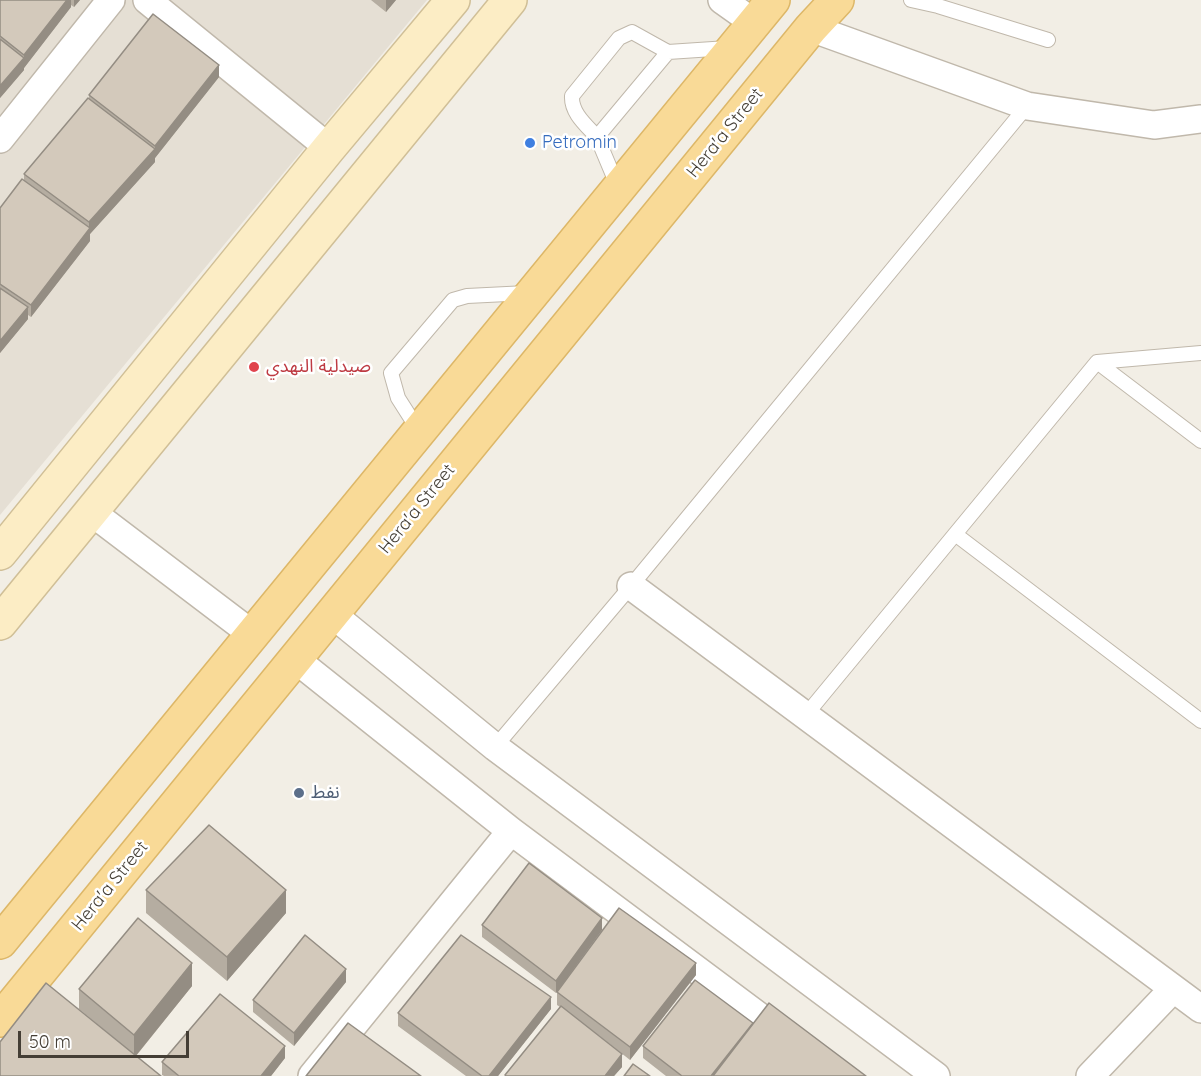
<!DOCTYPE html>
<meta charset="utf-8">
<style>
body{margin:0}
#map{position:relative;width:1201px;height:1076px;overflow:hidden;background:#f2eee5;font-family:Quicksand,sans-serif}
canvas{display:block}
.scale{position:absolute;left:18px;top:1031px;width:171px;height:27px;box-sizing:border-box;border:3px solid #443e35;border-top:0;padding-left:8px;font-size:18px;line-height:21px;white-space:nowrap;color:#443e35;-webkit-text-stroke:4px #fff;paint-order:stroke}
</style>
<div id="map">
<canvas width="1201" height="1076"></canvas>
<div class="scale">50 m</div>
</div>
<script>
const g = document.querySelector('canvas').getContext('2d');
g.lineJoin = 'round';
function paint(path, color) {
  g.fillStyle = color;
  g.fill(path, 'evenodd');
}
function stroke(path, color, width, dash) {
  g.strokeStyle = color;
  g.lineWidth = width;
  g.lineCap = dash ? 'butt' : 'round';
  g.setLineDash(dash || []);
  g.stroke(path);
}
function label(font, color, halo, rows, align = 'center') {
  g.font = font + ' Quicksand,"Noto Sans Arabic",sans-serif';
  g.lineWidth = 5;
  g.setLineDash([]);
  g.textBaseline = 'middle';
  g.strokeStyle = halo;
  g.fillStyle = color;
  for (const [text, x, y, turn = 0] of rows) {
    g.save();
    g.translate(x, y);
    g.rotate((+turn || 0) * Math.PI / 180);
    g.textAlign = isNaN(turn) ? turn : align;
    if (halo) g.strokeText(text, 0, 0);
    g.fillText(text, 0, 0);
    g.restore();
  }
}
const residential = new Path2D(`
 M0,0H427L0,515Z`);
const lane = new Path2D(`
 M911,0L938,6L1048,40
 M597,137C586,125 571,113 572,96L619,38L632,32L668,52
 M618,187L597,137L668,52L728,48
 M1097,362L1201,441
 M419,431L398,398L391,373L453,300L467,296L527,293
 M955,534L1201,721
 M805,716L1097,362L1201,353
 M495,747L631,586L1027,106`);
const street = new Path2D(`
 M147,0L329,148
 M722,0L753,22
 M811,28L1027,106L1154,125L1201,119
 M0,139L111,0
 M90,511L252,634
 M631,586L1201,1009
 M332,614L495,747L936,1076
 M295,659L511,831L839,1076
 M312,1076L511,831
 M1090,1076L1173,989`);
const secondary = new Path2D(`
 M0,553L329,148L453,0
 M0,623L510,0`);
const primary = new Path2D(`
 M0,942L773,0
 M0,1020L811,28L837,0`);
const wall = new Path2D(`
 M0,0H80L74,7L71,5V7L24,68V70L0,98Z
 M371,0H396L386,12Z
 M219,77L155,158V162L90,234V241L31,317L28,315V319L0,353V208L24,180V174L89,99V95Z
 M146,890L286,913L227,981L146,913Z
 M482,925L602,930L556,993L482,937Z
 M696,975L630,1060L597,1034L622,1067L614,1076H505L560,1007L557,1005V992Z
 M346,982L294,1046L253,1012V1000Z
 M192,986L136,1056L79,1009V989Z
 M551,1009L498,1076H466L398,1026V1013Z
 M753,1023L866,1076H666L643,1058V1046Z
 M285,1058L271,1076H164L162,1075V1062Z`);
const shadedWall = new Path2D(`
 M67,0H71V7L24,68V55Z
 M74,0H80L74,7Z
 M386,0H396L386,12Z
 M24,58V70L0,98V86Z
 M219,65V77L155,158V146Z
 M155,149V162L90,234V241L31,317V305L89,229V222Z
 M28,307V319L0,353V341Z
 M286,890V913L227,981V957Z
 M602,918V930L556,993V981Z
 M192,963V986L134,1058V1035Z
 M696,963V975L630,1060V1047Z
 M346,969V982L294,1046V1033Z
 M551,997V1009L498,1076H489Z
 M285,1046V1058L271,1076H261Z
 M622,1054V1067L614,1076H605Z`);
const building = new Path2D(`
 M0,0H67L24,55L0,36Z
 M153,14L219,65L155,146L89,95Z
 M0,39L24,58L0,86Z
 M88,98L155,149L89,222L24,174Z
 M22,179L90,228L31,305L0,284V208Z
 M0,288L28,307L0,341Z
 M209,825L286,890L227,957L146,890Z
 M529,863L602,918L556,981L482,925Z
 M619,908L696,963L630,1047L557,992Z
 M138,918L192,963L134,1035L79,989Z
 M305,935L346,969L294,1033L253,1000Z
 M461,935L551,997L489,1076H482L398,1013Z
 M695,980L753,1023L711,1076H682L643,1046Z
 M46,983L161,1076H0V1042Z
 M220,994L285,1046L261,1076H179L162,1062Z
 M769,1003L866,1076H713Z
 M561,1006L622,1054L605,1076H506L505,1075Z
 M348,1023L421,1076H306Z
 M633,1064L650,1076H624Z`);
const markers = [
 [530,143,6,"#3f7fe0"],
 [254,367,6,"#e0444e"],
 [299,793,6,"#5c6f8a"]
];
const streetNames = [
 ["Hera'a Street",725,133,-51],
 ["Hera'a Street",417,509,-51],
 ["Hera'a Street",110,886,-51]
];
const shopNames = [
 ["Petromin",542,143]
];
const healthNames = [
 ["صيدلية النهدي",266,367]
];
const serviceNames = [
 ["نفط",311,793]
];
paint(residential, '#e5dfd4');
stroke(lane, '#c0b8ab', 16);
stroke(street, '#c0b8ab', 30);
stroke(secondary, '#d0bf97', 36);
stroke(primary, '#ddb768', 36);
stroke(lane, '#fff', 14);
stroke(street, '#fff', 27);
stroke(secondary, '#fcedc5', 33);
stroke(primary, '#f9da97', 33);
paint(wall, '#b5ada1');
paint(shadedWall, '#948d83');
paint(building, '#d3c9bb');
stroke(building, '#948d83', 1.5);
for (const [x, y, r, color] of markers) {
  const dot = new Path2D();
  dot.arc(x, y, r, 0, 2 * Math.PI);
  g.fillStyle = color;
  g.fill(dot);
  stroke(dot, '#fff', 2);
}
label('18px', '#443e35', '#fff', streetNames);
label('18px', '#366cbe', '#fff', shopNames, 'left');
label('18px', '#be3a42', '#fff', healthNames, 'left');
label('18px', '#4e5e75', '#fff', serviceNames, 'left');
</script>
